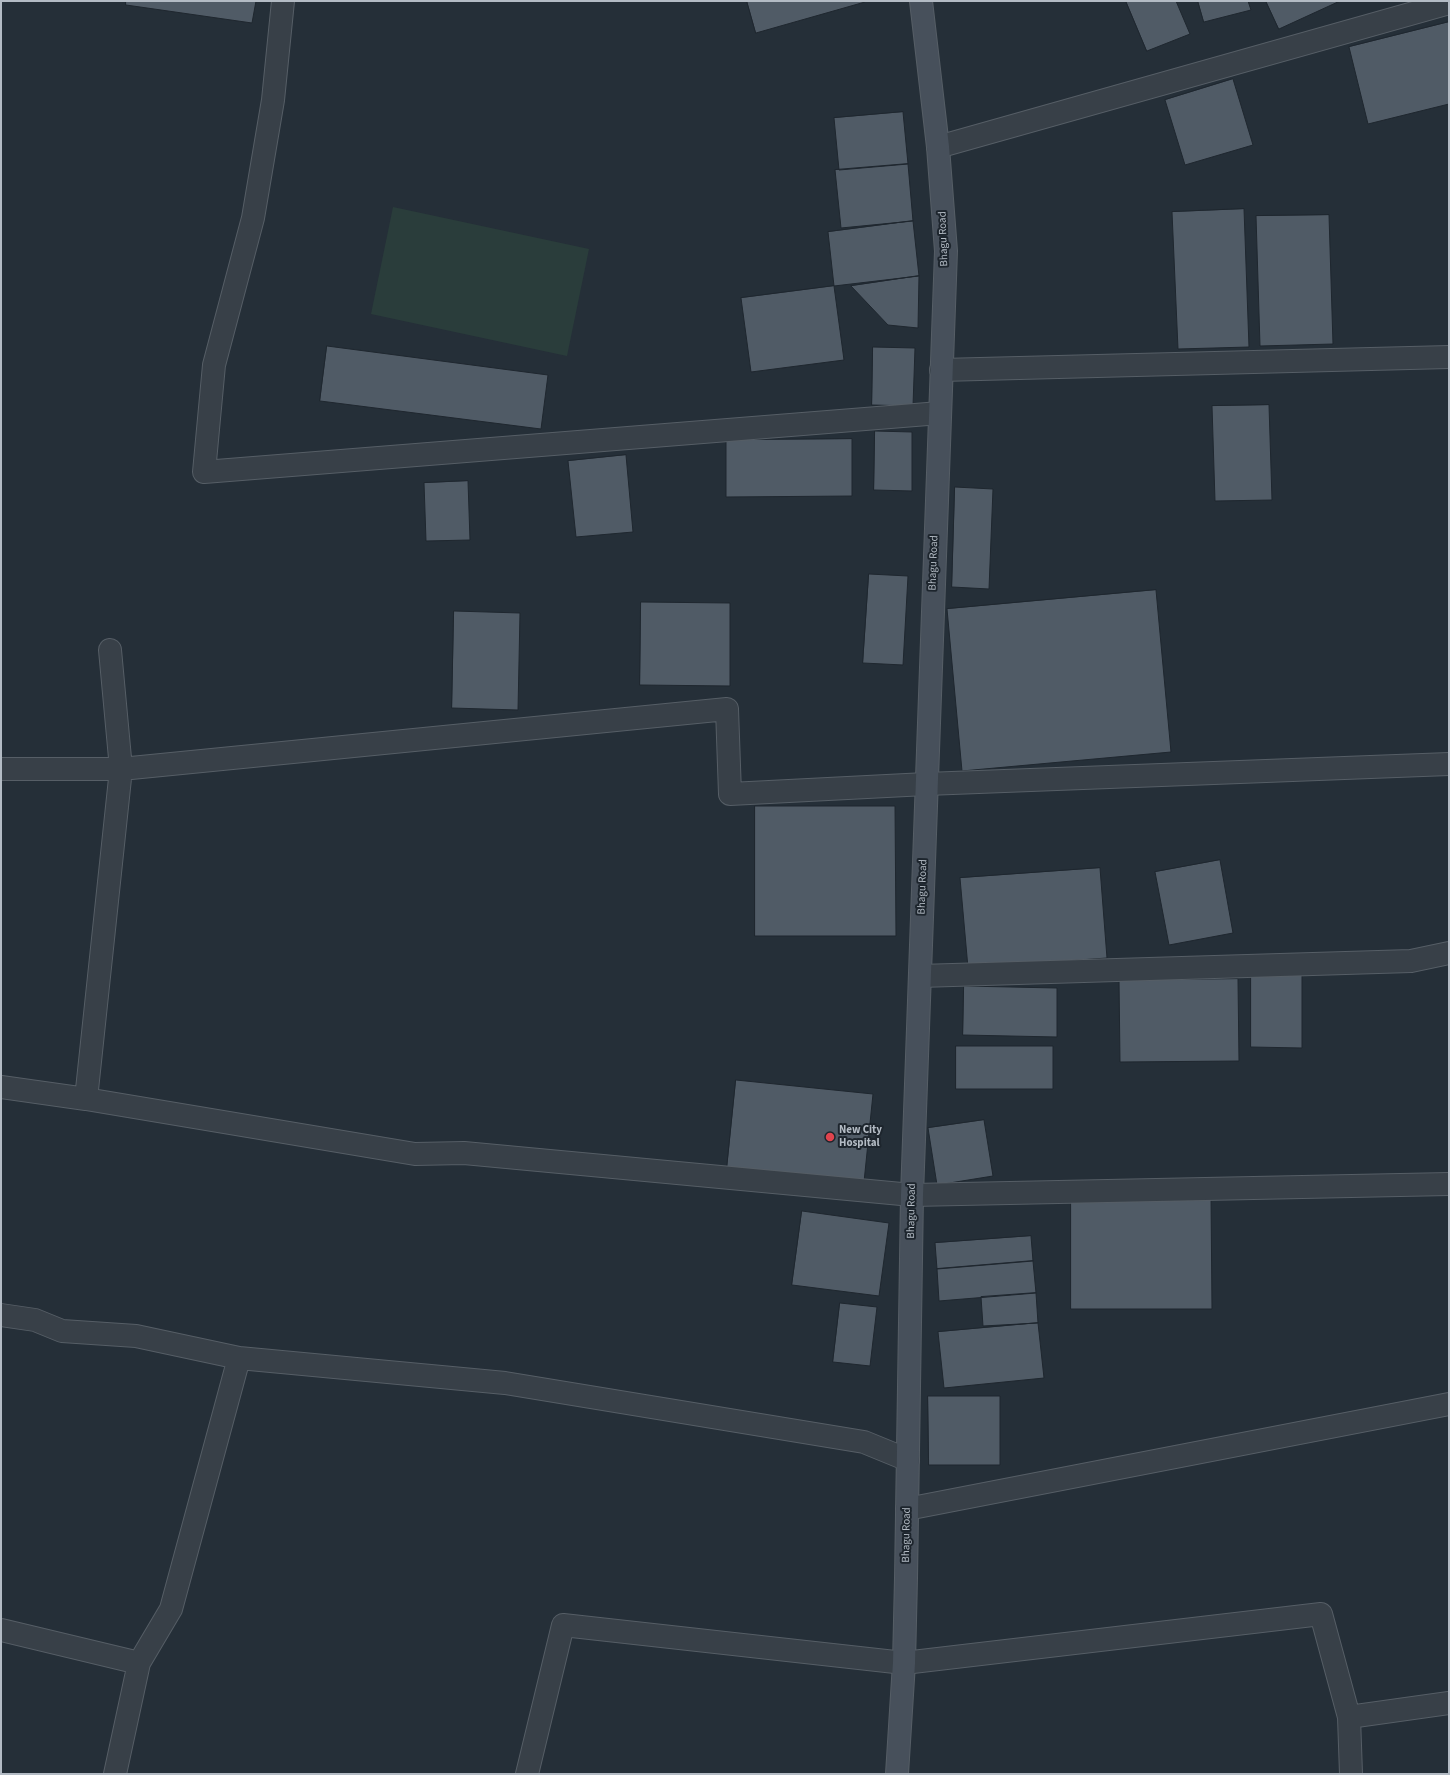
<!DOCTYPE html>
<style>
body{margin:0}
#map{position:relative;width:1450px;height:1775px;overflow:hidden;background:#252f38;font-family:"Source Sans 3",sans-serif}
canvas{display:block}
.frame{position:absolute;inset:0;border:2px solid #b3bbc4;pointer-events:none}
</style>
<div id="map">
<canvas width="1450" height="1775"></canvas>
<div class="frame"></div>
</div>
<script>
const g = document.querySelector('canvas').getContext('2d');
g.lineJoin = 'round';
function paint(path, color) {
  g.fillStyle = color;
  g.fill(path, 'evenodd');
}
function stroke(path, color, width, dash) {
  g.strokeStyle = color;
  g.lineWidth = width;
  g.lineCap = dash ? 'butt' : 'round';
  g.setLineDash(dash || []);
  g.stroke(path);
}
function label(font, color, halo, rows, align = 'center') {
  g.font = font + ' "Source Sans 3",sans-serif';
  g.lineWidth = 4;
  g.setLineDash([]);
  g.textBaseline = 'middle';
  g.strokeStyle = halo;
  g.fillStyle = color;
  for (const [text, x, y, turn = 0] of rows) {
    g.save();
    g.translate(x, y);
    g.rotate((+turn || 0) * Math.PI / 180);
    g.textAlign = isNaN(turn) ? turn : align;
    if (halo) g.strokeText(text, 0, 0);
    g.fillText(text, 0, 0);
    g.restore();
  }
}
const green = new Path2D(`
 M393,207L589,249L567,356L371,314Z`);
const building = new Path2D(`
 M126,1H256L252,23L126,5Z
 M747,1H865V2L756,33Z
 M1126,1H1176L1190,34L1147,51Z
 M1198,1H1248L1251,10L1204,22Z
 M1266,1H1340L1279,29Z
 M1449,22V104L1368,124L1349,47Z
 M1233,79L1253,145L1185,165L1165,100Z
 M903,112L908,164L839,170L834,118Z
 M908,164L913,221L841,228L835,170Z
 M1244,209L1249,347L1178,349L1172,212Z
 M1329,215L1333,344L1260,346L1256,216Z
 M913,221L919,276L834,286L828,232Z
 M919,276L918,328L888,325L851,286Z
 M834,286L844,360L751,372L741,298Z
 M327,346L548,375L541,429L320,401Z
 M873,347L915,348L913,406L872,405Z
 M1269,405L1272,500L1215,501L1212,406Z
 M875,431L912,432V491L874,490Z
 M852,439V496L726,497V440Z
 M626,455L633,532L576,537L568,461Z
 M468,481L470,540L426,541L424,483Z
 M955,487L993,489L989,589L952,587Z
 M869,574L908,576L903,665L863,663Z
 M1156,590L1171,752L962,771L947,609Z
 M641,602L730,603V686L640,685Z
 M454,611L520,613L518,710L452,708Z
 M755,806H895L896,936H755Z
 M1220,860L1233,933L1169,945L1155,872Z
 M1100,868L1107,958L968,968L960,878Z
 M1251,971H1302V1048L1251,1047Z
 M1238,979L1239,1061L1120,1062L1119,980Z
 M964,986L1057,988V1037L963,1035Z
 M956,1046H1053V1089H956Z
 M736,1080L873,1094L864,1182L727,1168Z
 M984,1120L993,1176L937,1185L928,1128Z
 M1071,1195H1211L1212,1309H1071Z
 M802,1211L889,1223L879,1296L792,1285Z
 M1031,1236L1033,1261L937,1269L935,1243Z
 M1033,1261L1036,1293L939,1301L937,1269Z
 M1036,1293L1038,1323L983,1326L981,1297Z
 M840,1303L877,1307L870,1366L833,1362Z
 M1038,1323L1044,1378L944,1388L938,1332Z
 M928,1396H1000V1465H929Z`);
const street = new Path2D(`
 M283,1L273,100L253,218L214,365L204,472L940,413
 M938,147L1449,3
 M941,370L1449,357
 M1,769H121L727,709L730,794L926,784L1449,764
 M920,976L1411,961L1449,953
 M1,1087L86,1099L415,1154L464,1153L912,1195L1449,1184
 M86,1099L121,769L110,650
 M1,1315L35,1320L62,1331L136,1336L239,1358L505,1383L864,1442L908,1460
 M907,1509L1449,1404
 M1,1630L139,1663L115,1774
 M139,1663L171,1609L239,1358
 M1349,1717L1449,1703
 M527,1774L563,1625L904,1663L1321,1614L1349,1717L1351,1774`);
const secondary = new Path2D(`
 M897,1774L904,1663L906,1578L912,1195L946,251L938,147L921,1`);
const markers = [
 [830,1137,5,"#e0444e"]
];
const streetNames = [
 ["Bhagu Road",944,239,-92],
 ["Bhagu Road",934,563,-88],
 ["Bhagu Road",923,887,-88],
 ["Bhagu Road",912,1211,-89],
 ["Bhagu Road",907,1535,-89]
];
const poiNames = [
 ["New City",839,1131],
 ["Hospital",839,1144]
];
paint(green, '#2a3d3b');
paint(building, '#505b66');
stroke(building, '#1f272f', 1);
stroke(street, '#565e66', 24);
stroke(secondary, '#565e66', 24);
stroke(street, '#384048', 22);
stroke(secondary, '#47505b', 22);
for (const [x, y, r, color] of markers) {
  const dot = new Path2D();
  dot.arc(x, y, r, 0, 2 * Math.PI);
  g.fillStyle = color;
  g.fill(dot);
  stroke(dot, '#1d252d', 1.5);
}
label('11px', '#b3bbc4', '#1d252d', streetNames);
label('bold 11px', '#b3bbc4', '#1d252d', poiNames, 'left');
</script>
